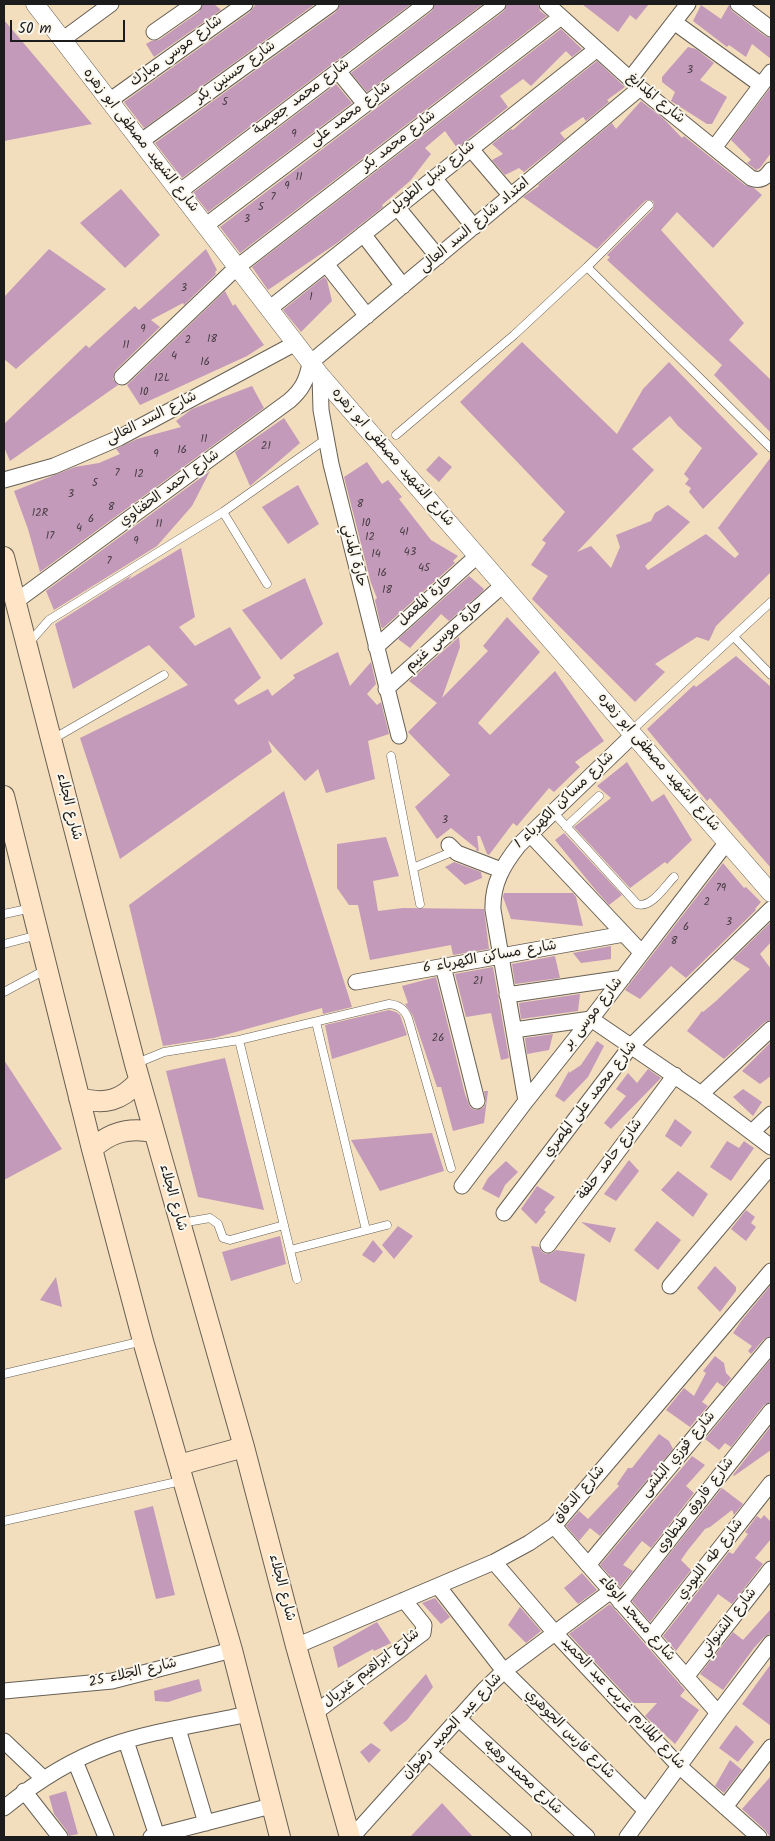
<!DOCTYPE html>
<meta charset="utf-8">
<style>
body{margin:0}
#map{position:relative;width:775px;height:1841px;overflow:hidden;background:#f2ddbd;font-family:Kalam,sans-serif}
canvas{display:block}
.frame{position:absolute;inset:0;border:5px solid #1c1c1c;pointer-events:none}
.scale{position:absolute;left:10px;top:20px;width:115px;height:22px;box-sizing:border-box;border:2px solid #1c1c1c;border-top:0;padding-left:6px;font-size:15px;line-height:18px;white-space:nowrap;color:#1c1c1c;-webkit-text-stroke:4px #fbf7ec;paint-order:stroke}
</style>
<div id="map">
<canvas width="775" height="1841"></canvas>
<div class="frame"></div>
<div class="scale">50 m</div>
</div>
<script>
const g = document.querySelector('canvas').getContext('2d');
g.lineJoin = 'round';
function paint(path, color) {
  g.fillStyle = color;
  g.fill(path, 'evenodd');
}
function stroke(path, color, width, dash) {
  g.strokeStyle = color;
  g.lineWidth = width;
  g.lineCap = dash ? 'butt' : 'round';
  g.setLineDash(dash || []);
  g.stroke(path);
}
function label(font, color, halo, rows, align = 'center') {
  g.font = font + ' Kalam,"Playpen Sans Arabic",sans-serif';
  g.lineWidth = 4;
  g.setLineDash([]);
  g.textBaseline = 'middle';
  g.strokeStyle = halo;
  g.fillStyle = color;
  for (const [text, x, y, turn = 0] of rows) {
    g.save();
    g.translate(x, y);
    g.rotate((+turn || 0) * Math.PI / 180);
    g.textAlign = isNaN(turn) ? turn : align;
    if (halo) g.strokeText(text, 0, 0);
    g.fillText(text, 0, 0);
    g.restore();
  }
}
const building = new Path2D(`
 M203,4H214L221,10L154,57L146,44L151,41L159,40L199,12Z
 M256,4H315L144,128L124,102L250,12Z
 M340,4H411L182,178L155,143L336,12Z
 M435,4H483L367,92L351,73L432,11Z
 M507,4H538L540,11L547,16L240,253L220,227L504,11Z
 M582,4H649L636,20L630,15L618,32Z
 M701,5L721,19L729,5L732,11L765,36L771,38V59L752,44L746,57L729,45L727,47L693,21Z
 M4,20L92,124L4,141Z
 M561,29L582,49L572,57L566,51L531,86L523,79L500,96L508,107L457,148L445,131L425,148L431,154L410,181L382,205L383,207L337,243L268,290L252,267Z
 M688,47L696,49L714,63L700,80L727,97L712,124H707L671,101L675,92L662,82V77Z
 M597,61L625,87L607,100L609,102L586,121L583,117L560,133L565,139L524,172L519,168L505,175L492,160L503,154L492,144L511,129L513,130L536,109Z
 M336,84L352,103L208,212L193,193Z
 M771,87V153L760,168L756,170L747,163L751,160L731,140Z
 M641,101L664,119L682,138L684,136L745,185L754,188L762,195L713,248L677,212L661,230L744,323L729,340L771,380V433L714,375L722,365L607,260L610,257L607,255L653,209L654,204L653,201L648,200L645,201L597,249L523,197L539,186L538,185L612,123L616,129Z
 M121,189L160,235L125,268L80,223Z
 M49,249L106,289L16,369L4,359V297Z
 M206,249L217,270L215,272L216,274L184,305L183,303L151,320L160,327L115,371L113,379L118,385L10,461L4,447V424L86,345L89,348L135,306L139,310Z
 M324,277L327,280L332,301L301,332L283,310Z
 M225,291L233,306L235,304L264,345L247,356L140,405L127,385Z
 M522,342L617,434L643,389L669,362L758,454L703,509L689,492L691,488L685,484L689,479L684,474L702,448L678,426L670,416L632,449L654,470L577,552L591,546L611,568L620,547L616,535L651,521L655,513L668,505L690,522L645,566L648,570L706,534L735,558L739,554L718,528L771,457V572L716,626L709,641L697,637L655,664L665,672L635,702L532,599L548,576L531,565L546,543L542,540L565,512L460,402Z
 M252,386L264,408L40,572L28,529L14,491L75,467L99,463L120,454L116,449L137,439L181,427L176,421L192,409Z
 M284,418L300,443L250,486L235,452Z
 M439,456L452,467L439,482L426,470Z
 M367,462L382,484L388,480L402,497L399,499L431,540L458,556L453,561L455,563L383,628L381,627L375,600L377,598L371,583L344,477Z
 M210,471L192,506L157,546L54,610L46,591Z
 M298,485L319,524L288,544L262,507Z
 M181,548L195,617L179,627L195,646L230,627L261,678L234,700L238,705L268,689L272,696L295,678L293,675L338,652L350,686L371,662L376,684L367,694L377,705L381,702L389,734L368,741L375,779L326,793L318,769L305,781L268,740L272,752L120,859L80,738L188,685L149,645L73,689L55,624L132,575L128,580Z
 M469,576L484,589L483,591L449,621L441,614L410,648L398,639Z
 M305,578L323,624L281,660L242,610Z
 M507,617L540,652L478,723L490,735L555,671L604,741L575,762L580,767L554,792L549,788L517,826L513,823L489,855L487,854L480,836H477L479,851L475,850L477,849L451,828L437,839L415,807L450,775L408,732L437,703L409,681L459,637L460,647L442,698L488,651L483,646Z
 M736,656L771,687V868L710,798L707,801L647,729L694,685L696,687Z
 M627,762L652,802L664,794L692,840L667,864L665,862L630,888L574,827L611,798L597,786Z
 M284,791L352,1007L323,1014L322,1008L214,1038L163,1046L129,905Z
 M564,833L622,895L609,905L594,888L555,840Z
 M386,837L399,876L373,881L378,911L403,908L484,909L489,949L453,955L451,945L370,960L358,905H349L337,888V844Z
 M454,862L481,872L482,878L465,885L445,867Z
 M723,863L744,888L746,887L761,902L755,909L756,910L686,978L671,966L640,999L625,990Z
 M504,893H573L576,897L583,926L511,919L503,897Z
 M771,922V942L760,954L771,969V1020L765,1022L724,1059L687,1031L702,1011L703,1012L716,1001L750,969L733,959Z
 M611,946V959L581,963L573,953Z
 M555,956L560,978L515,984L512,964Z
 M493,967L509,1058L501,1060L491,1013L466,1017L455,974Z
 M436,977L465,1094L470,1107L475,1110L483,1108L486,1103L484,1091H488L484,1123L453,1131L441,1087H437L413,1016L405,1004L408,1003L402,986Z
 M580,994L578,1011L521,1019L519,1003Z
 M389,1010L396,1012L400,1015L407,1035L332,1059L325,1025Z
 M553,1034L549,1050L527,1054L525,1038Z
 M597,1041L604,1046L588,1077L564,1102L555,1096L569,1071V1073L581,1065Z
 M771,1042V1076L760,1084L742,1071Z
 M225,1058L264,1210L198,1197L166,1071Z
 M4,1060L62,1149L4,1180Z
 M648,1069L661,1078L611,1129L604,1123L626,1096L616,1089L628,1073L637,1083Z
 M743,1089L762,1102L753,1116L733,1097Z
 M675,1119L692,1132L681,1147L665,1136Z
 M432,1133L444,1171L380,1191L351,1140Z
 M727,1141L739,1148L744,1141L754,1148L731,1181L710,1167Z
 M629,1160L639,1171L616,1201L604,1194Z
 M506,1161L518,1172L505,1185L499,1198L482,1189L488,1178Z
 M678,1171L708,1194L693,1217L661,1190Z
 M537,1186L555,1197L544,1210L546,1212L536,1224L521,1209Z
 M746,1210L755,1217L751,1223L756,1227L746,1241L731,1229Z
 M657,1221L681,1240L658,1270L634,1250Z
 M581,1222L616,1228L610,1243L603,1238Z
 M398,1226L413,1236L394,1259L382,1245Z
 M280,1236L286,1264L231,1281L222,1252Z
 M373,1240L383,1252L374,1263L362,1255Z
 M531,1246L539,1247L542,1252L546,1254L552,1253L556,1250L585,1254L576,1302L540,1282Z
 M715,1266L736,1287V1291L720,1312L697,1288Z
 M56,1277L62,1307L40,1300Z
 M771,1285V1336L764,1339L751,1354L748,1351L752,1346L733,1333L742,1320Z
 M715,1356L724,1363L726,1373L731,1378L724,1387L717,1382L702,1402L708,1406L690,1427L666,1410L684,1388L694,1396L706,1373L703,1371Z
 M771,1359V1402L764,1405L731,1447L725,1443L719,1450L705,1439Z
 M771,1426V1450L734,1476L733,1475Z
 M659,1434L669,1441L673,1449L600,1536L590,1528L579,1541L566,1526L579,1511L588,1519L619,1486L617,1484L628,1468H632Z
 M692,1456L705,1465L686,1486L694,1493L651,1548L642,1541L623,1565L633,1571L620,1587L600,1565Z
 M722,1488L743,1504L734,1515L732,1510L710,1527L705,1529L688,1550L681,1560L691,1570L650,1622L632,1601Z
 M153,1506L175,1595L156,1599L134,1511Z
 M764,1515L771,1522V1539L755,1558L763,1564L732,1604L718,1594L676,1651L663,1636L729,1552L733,1554L748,1534L745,1532L757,1516L761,1519Z
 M582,1573L597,1590L578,1604L564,1588Z
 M435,1598L450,1617L441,1624L422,1603Z
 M610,1604L685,1690L680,1696L699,1710L675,1744L645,1716L657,1703H633L569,1634Z
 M520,1607L541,1631L526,1643L508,1625Z
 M771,1609V1633L764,1637L754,1648L723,1690L700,1674L733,1632L743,1640Z
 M377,1622L391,1643L374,1651L373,1649L338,1668L333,1647Z
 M771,1664V1726L742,1704Z
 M426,1674L433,1687L407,1720L391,1732L383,1723Z
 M199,1679L202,1691L168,1702L155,1701L154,1691Z
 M736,1725L754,1742L738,1762L719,1748Z
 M371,1743L381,1750L369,1763L360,1752Z
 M730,1760L742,1770L724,1793L715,1786Z
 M771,1776V1837H770L765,1830L742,1809Z
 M66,1791L78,1834L69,1836L67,1831L54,1814L49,1796Z
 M442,1803L473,1837H410Z`);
const service = new Path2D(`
 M587,267L771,448
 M396,435L514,335L587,267L649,205
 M223,512L267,584
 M734,637L771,675
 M28,644L49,620L223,512L326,439
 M631,731L771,602
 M53,739L164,675
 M391,756L420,904
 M553,812L637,904C651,909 665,886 674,877
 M566,827L599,796
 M413,868L454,851
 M4,914L32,908
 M4,944L38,935
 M4,992L45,970
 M316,1022L366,1230
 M239,1040L297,1279
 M137,1063L164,1052L239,1040L389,1004C399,1005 404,1009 408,1018L451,1168
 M181,1223L210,1218L218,1224L223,1238L230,1240L284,1225
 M290,1250L387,1225
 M4,1374L143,1341
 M4,1521L181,1481`);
const minor = new Path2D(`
 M547,4L640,88L751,178C761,182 766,177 771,170
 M738,4L771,29
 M674,22L761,85
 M154,32L194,4
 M62,40L111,4
 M338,71L365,104
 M630,79L688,4
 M109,101L245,4
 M140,142L331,4
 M470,148L511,196
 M714,148L771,72
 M434,178L474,227
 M179,192L426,4
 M397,207L438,257
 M205,226L498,4
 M363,234L403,286
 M326,264L367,316
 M269,309L597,49
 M320,375L321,410L331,464L399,736
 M122,377L236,268L561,17
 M4,480L54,466L119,438L294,344
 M15,602L289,401C302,390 307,380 310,363L640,88
 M376,647L477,556
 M386,689L503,585
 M530,834L641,952
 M449,845L457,853L501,870
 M443,966L477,1101
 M356,982L624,934
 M507,995L623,978
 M514,1030L591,1019L701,1094L771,1147
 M701,1094L771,1029
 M526,1101L493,910C492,884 503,865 519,845L633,735
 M752,1132L771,1114
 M462,1186L526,1101L591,1019L727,842
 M504,1213L631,1046L771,909
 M548,1245L675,1075
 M670,1286L771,1166
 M554,1526L718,1713
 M494,1562L555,1633L679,1766L759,1837
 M588,1565L771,1345
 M438,1586L504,1671L646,1811
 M620,1602L771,1411
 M651,1636L771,1483
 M296,1646L494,1562L529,1543L554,1526L771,1271
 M686,1677L771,1569
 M4,1691L112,1681L232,1650
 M316,1712L423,1633L424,1625L404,1600
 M458,1718L587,1837
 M178,1729L206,1823
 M4,1741L43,1778
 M126,1741L157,1836
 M428,1752L524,1837
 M75,1761L106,1837
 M24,1791L60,1837
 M725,1807L771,1747
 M4,1808C36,1782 70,1760 109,1746C151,1731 203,1724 248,1714
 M151,1837L271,1806
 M352,1837L484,1690L504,1671L611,1591
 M627,1837L718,1713L771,1643`);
const tertiary = new Path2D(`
 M35,4L320,375L771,893`);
const secondary = new Path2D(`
 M4,557L135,1064L244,1447L296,1646L350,1837
 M4,796L92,1149L143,1341L232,1650L280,1837
 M79,1098C105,1105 121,1101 139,1081
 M92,1149C110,1132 129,1127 153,1132
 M179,1465L244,1447`);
const numberNames = [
 ["3",690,71],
 ["5",225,103],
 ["9",294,135],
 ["11",299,178],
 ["9",287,187],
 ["7",273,198],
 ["5",261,208],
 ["3",247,220],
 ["3",184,289],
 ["1",311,298],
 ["9",143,330],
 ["18",212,340],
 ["2",188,341],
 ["11",126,346],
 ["4",174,357],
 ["16",205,363],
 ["12L",162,379],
 ["10",144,393],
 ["11",204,440],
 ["21",266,447],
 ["16",182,451],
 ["9",156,455],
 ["7",117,474],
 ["12",139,475],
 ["5",95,484],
 ["3",71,495],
 ["8",360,505],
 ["8",111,508],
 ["12R",40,514],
 ["6",91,520],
 ["10",366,524],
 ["11",159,525],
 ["4",79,529],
 ["41",404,533],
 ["17",50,537],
 ["12",370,538],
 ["9",136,542],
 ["43",410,553],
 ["14",376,555],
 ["7",109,562],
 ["45",424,569],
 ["16",382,574],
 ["18",387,591],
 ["3",445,821],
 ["79",721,889],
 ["2",707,903],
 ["3",729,923],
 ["6",686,928],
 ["8",674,942],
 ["21",478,982],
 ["26",438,1039]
];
const streetNames = [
 ["شارع موسى مبارك",177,52,-36],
 ["شارع حسنين بكر",236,73,-36],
 ["شارع محمد جعيصة",302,98,-37],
 ["شارع المدابغ",655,99,40],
 ["شارع محمد على",351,115,-37],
 ["شارع الشهيد مصطفى ابو زهره",140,141,52],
 ["شارع محمد بكر",399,142,-38],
 ["شارع شبل الطويل",433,178,-39],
 ["امتداد شارع السد العالى",475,226,-40],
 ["شارع السد العالى",152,419,-27],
 ["شارع الشهيد مصطفى ابو زهره",392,458,49],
 ["شارع احمد الحفناوي",170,489,-36],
 ["حارة المدني",353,556,76],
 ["حارة المعمل",426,601,-42],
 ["حارة موسى غنيم",445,637,-42],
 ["شارع الشهيد مصطفى ابو زهره",658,763,49],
 ["شارع مساكن الكهرباء 1",565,801,-44],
 ["شارع الجلاء",68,807,76],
 ["شارع مساكن الكهرباء 6",490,958,-10],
 ["شارع موسى بر",594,1014,-52],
 ["شارع محمد على المصري",591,1100,-52],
 ["شارع حامد حلفة",611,1160,-53],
 ["شارع الجلاء",172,1198,74],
 ["شارع فوزي البلشى",679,1455,-50],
 ["شارع الدقاق",580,1495,-49],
 ["شارع فاروق طنطاوى",696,1506,-52],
 ["شارع طه اللبودي",711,1560,-52],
 ["شارع الجلاء",281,1588,75],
 ["شارع مسجد الوفاء",636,1619,49],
 ["شارع الشنواني",729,1623,-52],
 ["شارع ابراهيم غبريال",372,1669,-38],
 ["شارع الجلاء 25",133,1674,-13],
 ["شارع الملازم غريب عبد الحميد",622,1704,47],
 ["شارع عبد الحميد رضوان",453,1727,-47],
 ["شارع فارس الجوهري",569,1735,45],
 ["شارع محمد وهبه",522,1778,43]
];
paint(building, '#c39ab9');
stroke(service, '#676054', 9);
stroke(minor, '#676054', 17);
stroke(tertiary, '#676054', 19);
stroke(secondary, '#676054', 22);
stroke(service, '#fff', 8);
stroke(minor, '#fff', 15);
stroke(tertiary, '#fff', 18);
stroke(secondary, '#ffe4c6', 20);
label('11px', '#463c43', null, numberNames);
label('14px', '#1c1c1c', '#fbf7ec', streetNames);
</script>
